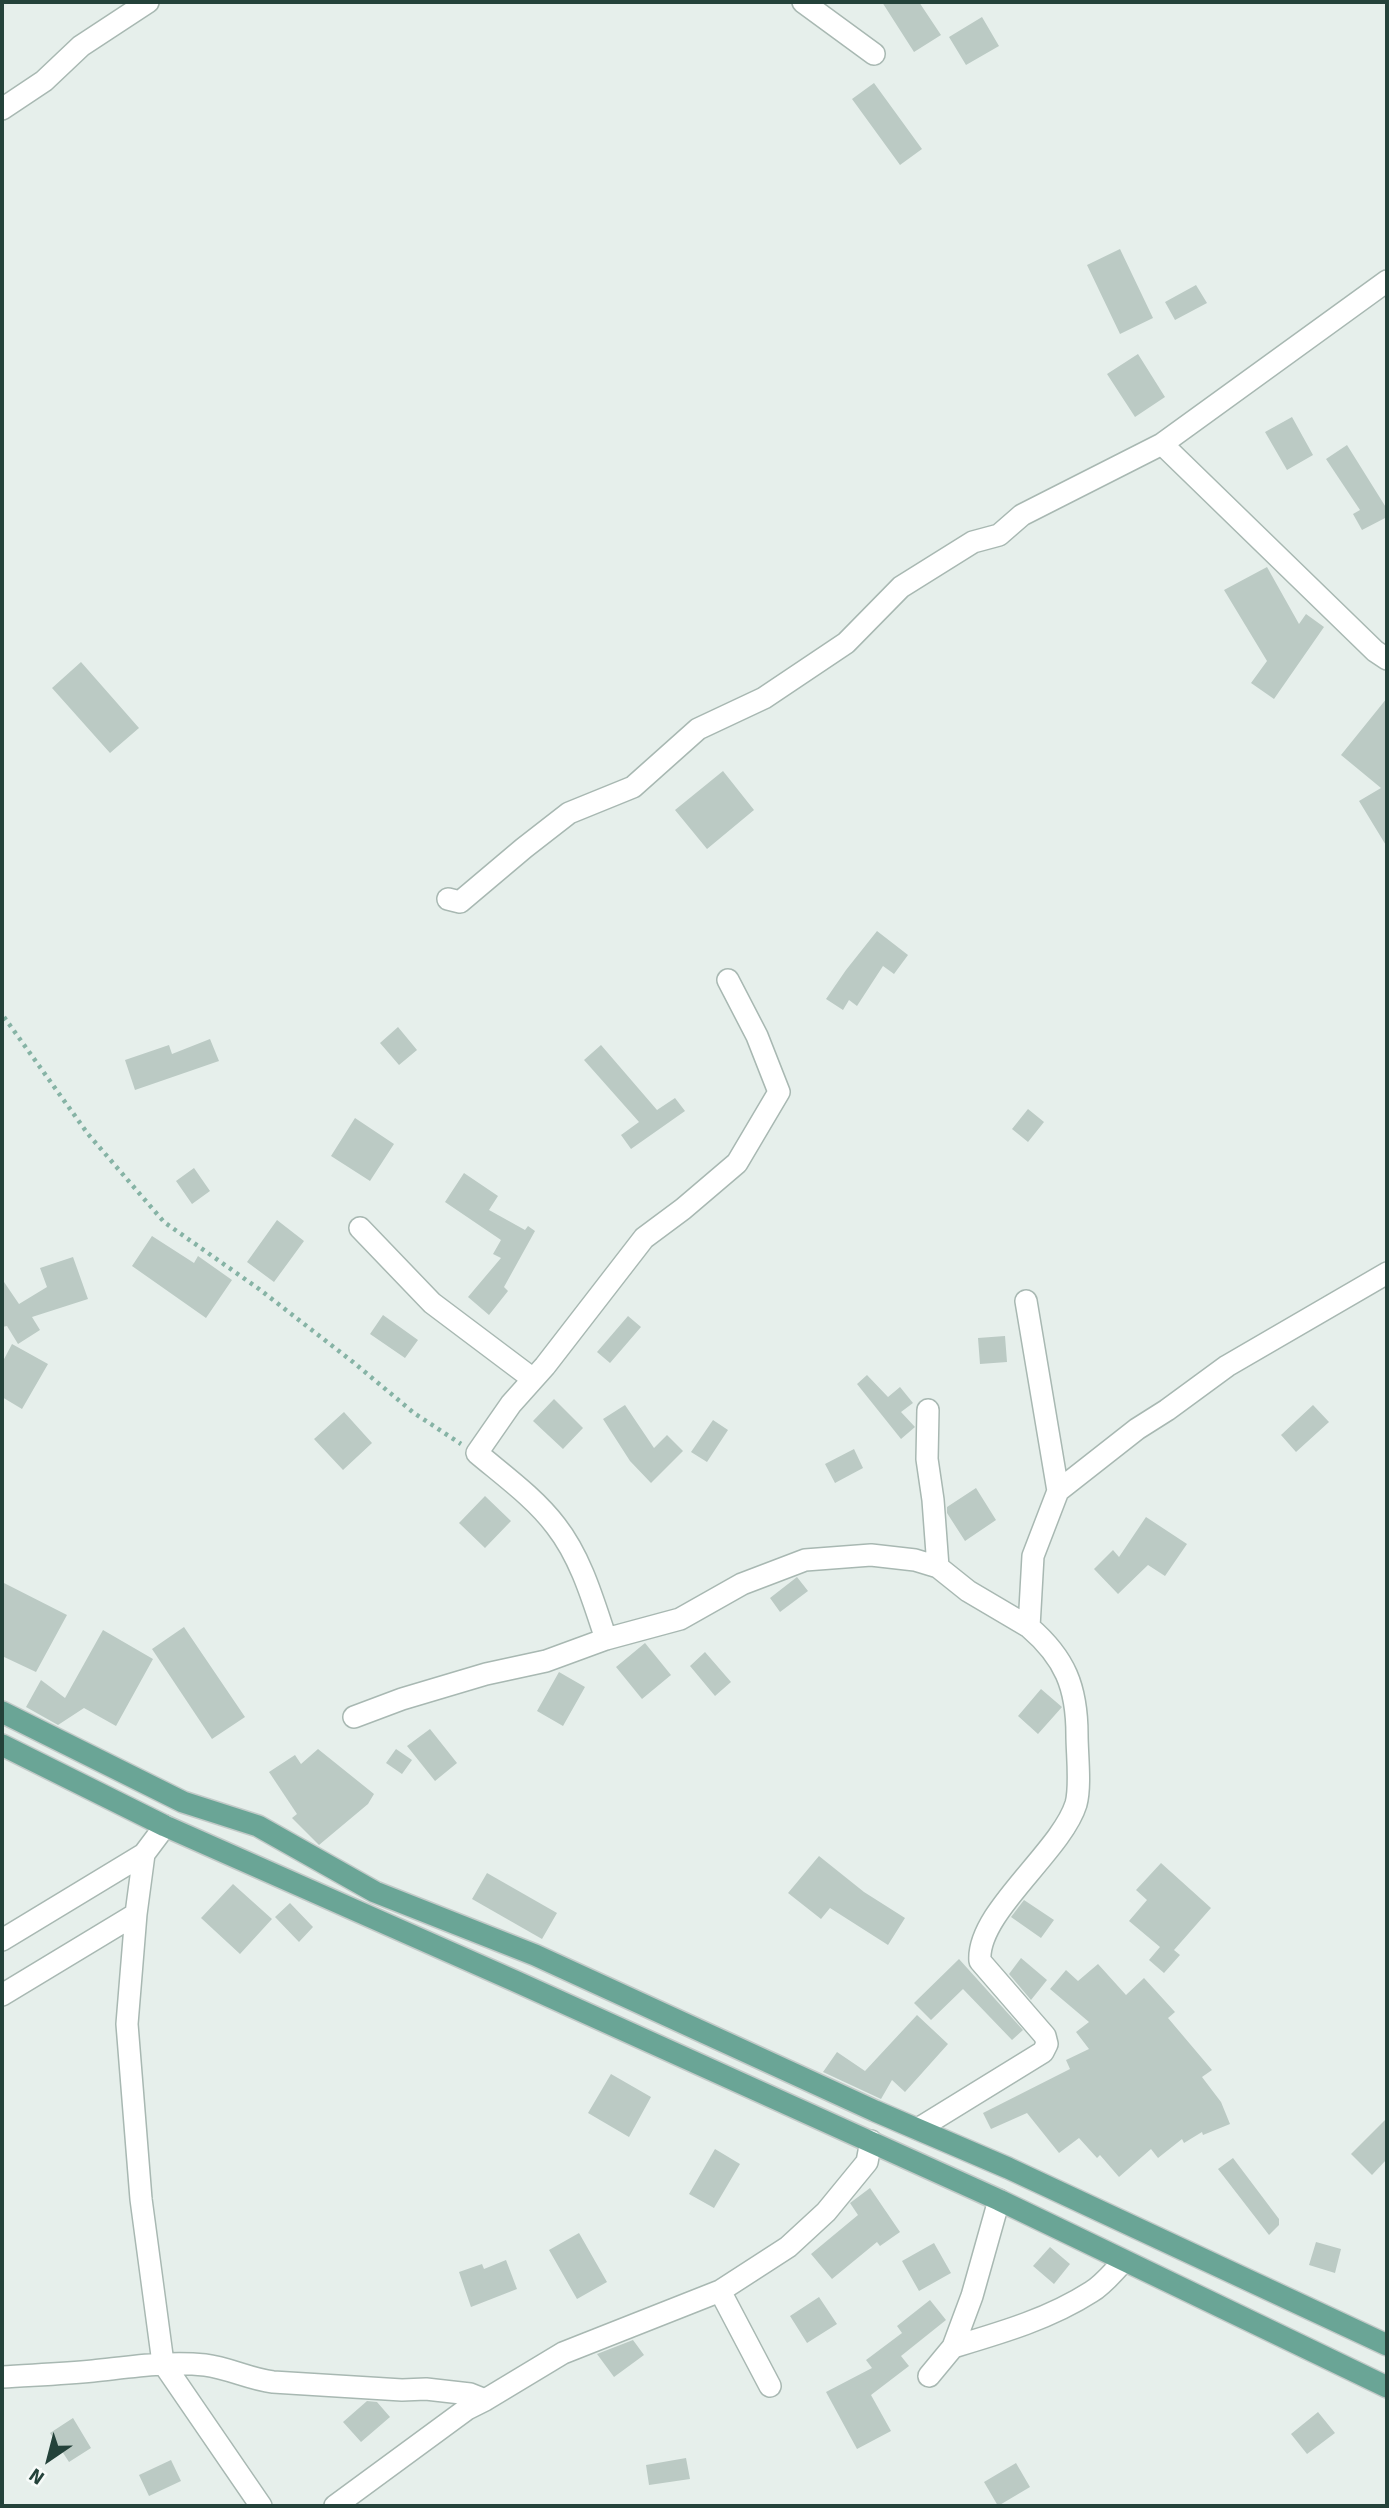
<!DOCTYPE html>
<style>
body{margin:0}
#map{position:relative;width:1389px;height:2508px;overflow:hidden;background:#e6efeb;font-family:Signika,sans-serif}
canvas{display:block}
.frame{position:absolute;inset:0;border:4px solid #24423a;pointer-events:none}
.north{position:absolute;left:14px;top:2424px;width:70px;height:70px;-webkit-text-stroke:5px #f7fbf9;paint-order:stroke;rotate:215deg;font-size:19px;font-weight:700;line-height:28px;text-align:center;color:#24423a}
.north::after{content:'';display:block;margin:auto;width:24px;height:32px;background:#24423a;clip-path:polygon(50% 0,100% 100%,50% 72%,0 100%)}
</style>
<div id="map">
<canvas width="1389" height="2508"></canvas>
<div class="frame"></div>
<div class="north">N</div>
</div>
<script>
const g = document.querySelector('canvas').getContext('2d');
g.lineJoin = 'round';
function paint(path, color) {
  g.fillStyle = color;
  g.fill(path, 'evenodd');
}
function stroke(path, color, width, dash) {
  g.strokeStyle = color;
  g.lineWidth = width;
  g.lineCap = dash ? 'butt' : 'round';
  g.setLineDash(dash || []);
  g.stroke(path);
}
const building = new Path2D(`
 M882,2H919L941,35L914,52Z
 M982,17L999,46L966,65L949,37Z
 M874,83L922,149L900,165L852,99Z
 M1120,249L1153,318L1120,334L1087,265Z
 M1196,285L1207,303L1175,320L1165,302Z
 M1138,354L1165,397L1135,417L1107,374Z
 M1292,417L1313,455L1287,470L1265,432Z
 M1347,445L1387,509V517L1362,530L1353,514L1360,510L1326,459Z
 M1267,567L1299,624L1306,614L1324,627L1274,699L1251,683L1267,661L1224,590Z
 M81,662L139,728L110,753L52,688Z
 M1387,698V847L1359,801L1381,788L1341,755Z
 M723,771L754,810L707,849L675,810Z
 M877,931L908,955L894,974L883,966L857,1006L849,1000L843,1010L826,999L846,970Z
 M398,1027L417,1050L399,1065L380,1043Z
 M210,1039L219,1061L135,1090L125,1060L169,1045L172,1054Z
 M601,1045L657,1110L675,1098L685,1111L631,1149L621,1135L639,1122L584,1060Z
 M1028,1109L1044,1122L1028,1142L1012,1129Z
 M355,1118L394,1144L370,1181L331,1156Z
 M194,1168L210,1191L192,1204L176,1181Z
 M464,1173L498,1196L489,1210L525,1230L528,1226L535,1231L504,1287L508,1291L489,1315L468,1297L501,1258L493,1254L501,1240L445,1202Z
 M277,1220L304,1241L274,1282L247,1262Z
 M152,1236L194,1263L198,1256L232,1280L206,1318L132,1266Z
 M73,1257L88,1299L32,1317L40,1330L18,1344L7,1326L2,1327V1279L19,1304L47,1287L40,1268Z
 M383,1315L418,1340L405,1358L370,1334Z
 M628,1316L641,1327L610,1363L597,1352Z
 M1005,1336L1007,1362L980,1364L978,1338Z
 M12,1344L48,1364L22,1409L2,1397V1363Z
 M867,1375L888,1397L900,1387L913,1403L901,1412L915,1427L901,1439L857,1384Z
 M554,1399L583,1428L563,1449L533,1421Z
 M625,1405L654,1448L667,1435L683,1451L651,1483L630,1461L603,1419Z
 M1313,1405L1329,1422L1296,1452L1281,1435Z
 M344,1412L372,1443L343,1470L314,1439Z
 M713,1420L728,1430L707,1462L691,1452Z
 M854,1449L863,1468L835,1483L825,1464Z
 M976,1488L996,1520L965,1541L947,1513V1507Z
 M485,1496L511,1521L485,1548L459,1523Z
 M1146,1517L1187,1544L1165,1576L1148,1565L1118,1594L1094,1569L1113,1550L1119,1557Z
 M797,1577L808,1591L780,1612L770,1598Z
 M2,1582L67,1615L36,1672L2,1656Z
 M184,1627L245,1717L212,1739L152,1649Z
 M103,1630L153,1659L116,1726L84,1708L58,1725L26,1707L41,1680L65,1698Z
 M645,1643L671,1675L642,1699L616,1667Z
 M705,1652L731,1682L715,1696L690,1666Z
 M559,1672L585,1687L563,1726L537,1711Z
 M1041,1689L1062,1707L1038,1734L1018,1716Z
 M430,1729L457,1763L435,1781L407,1746Z
 M318,1749L374,1794L368,1804L319,1845L292,1818L297,1814L269,1772L295,1755L301,1764Z
 M396,1749L412,1760L402,1774L386,1763Z
 M819,1856L864,1892L905,1918L888,1945L830,1908L821,1919L788,1893Z
 M1161,1863L1211,1908L1174,1950L1180,1955L1164,1973L1149,1960L1160,1947L1129,1921L1147,1900L1136,1890Z
 M487,1873L557,1913L542,1939L472,1899Z
 M233,1884L272,1919L240,1954L201,1918Z
 M1024,1900L1054,1920L1041,1938L1011,1917Z
 M290,1903L313,1927L299,1942L275,1917Z
 M1021,1958L1047,1980L1031,2000L1009,1974Z
 M959,1959L1023,2030L1012,2040L963,1989L931,2020L914,2003Z
 M1098,1964L1126,1995L1144,1978L1175,2012L1168,2018L1212,2070L1202,2077L1221,2102L1230,2124L1203,2135L1202,2132L1184,2143L1182,2139L1158,2158L1151,2149L1119,2177L1100,2155L1097,2158L1079,2138L1059,2153L1027,2113L991,2129L983,2113L1070,2069L1066,2060L1089,2049L1076,2032L1089,2022L1050,1989L1066,1970L1078,1981Z
 M917,2015L948,2044L905,2092L892,2080L881,2099L823,2072L837,2052L865,2071Z
 M611,2074L651,2097L629,2137L588,2113Z
 M1387,2118V2159L1372,2175L1351,2154Z
 M715,2149L740,2164L714,2208L689,2194Z
 M1233,2158L1279,2219V2225L1269,2235L1218,2169Z
 M870,2188L900,2232L880,2246L877,2242L832,2279L811,2254L858,2215L850,2203Z
 M579,2233L607,2282L577,2299L549,2250Z
 M1316,2242L1341,2249L1335,2273L1309,2265Z
 M934,2243L951,2273L919,2291L902,2261Z
 M1050,2247L1070,2264L1054,2284L1033,2266Z
 M506,2260L517,2289L471,2307L459,2272L482,2264L484,2269Z
 M819,2297L837,2324L807,2343L790,2316Z
 M930,2300L946,2320L901,2356L909,2366L871,2395L891,2431L857,2449L826,2392L872,2368L866,2360L902,2333L897,2326Z
 M633,2340L644,2355L614,2377L597,2354Z
 M367,2401L377,2402L390,2417L361,2442L343,2422Z
 M1318,2412L1335,2433L1307,2454L1291,2434Z
 M73,2418L91,2448L69,2462L50,2433Z
 M686,2458L690,2479L649,2485L646,2465Z
 M171,2460L181,2481L149,2496L139,2475Z
 M1016,2463L1030,2487L998,2506L984,2482Z`);
const path = new Path2D(`
 M4,1017L88,1134L164,1222L259,1289L353,1362L414,1413L461,1444`);
const minor = new Path2D(`
 M803,2L874,54
 M2,109L44,81L81,46L148,2
 M1162,444L1375,651L1387,659
 M448,899L460,902L524,848L569,813L633,787L698,729L764,698L846,643L901,587L973,542L999,535L1022,515L1162,444L1387,281
 M360,1228L432,1303L533,1379
 M1026,1301L1058,1491
 M928,1410L927,1459L933,1500L938,1567
 M606,1639C593,1600 581,1558 556,1526C535,1498 503,1475 477,1453L511,1404L545,1366L644,1238L683,1209L737,1163L779,1092L757,1036L728,980
 M354,1717L402,1699L486,1674L546,1661L606,1639L680,1619L742,1584L805,1560L871,1555L915,1560L938,1567L968,1591L1029,1627
 M144,1854L136,1914L127,2024L141,2199L163,2363L261,2506
 M2,1940L144,1854L165,1826
 M2,1995L136,1914
 M918,2129L1043,2052L1047,2044L1045,2036L980,1961C976,1913 1061,1852 1076,1804C1081,1786 1077,1754 1077,1735C1077,1687 1065,1658 1029,1627L1033,1556L1058,1491L1137,1429L1167,1410L1227,1366L1387,1273
 M720,2291L770,2386
 M953,2347C1000,2333 1049,2319 1091,2292C1103,2285 1113,2272 1123,2262
 M929,2376L953,2347L972,2296L999,2200
 M2,2377C32,2375 63,2374 93,2371C131,2367 168,2361 205,2365C229,2368 249,2379 273,2382L402,2390L426,2389L470,2394L485,2400
 M335,2506L467,2409L485,2400L563,2353L720,2291L788,2247L826,2212L867,2162L871,2141`);
const major = new Path2D(`
 M2,1712L183,1802L258,1826L375,1892L535,1955L875,2111L1008,2168L1387,2345
 M2,1745L165,1826L515,1981L999,2200L1387,2387`);
paint(building, '#bbcac4');
stroke(minor, '#a8b8b2', 24);
stroke(major, '#c2cac8', 24);
stroke(path, '#86b3a5', 4.5, [3.5, 5]);
stroke(minor, '#fff', 21);
stroke(major, '#6aa596', 21);
</script>
